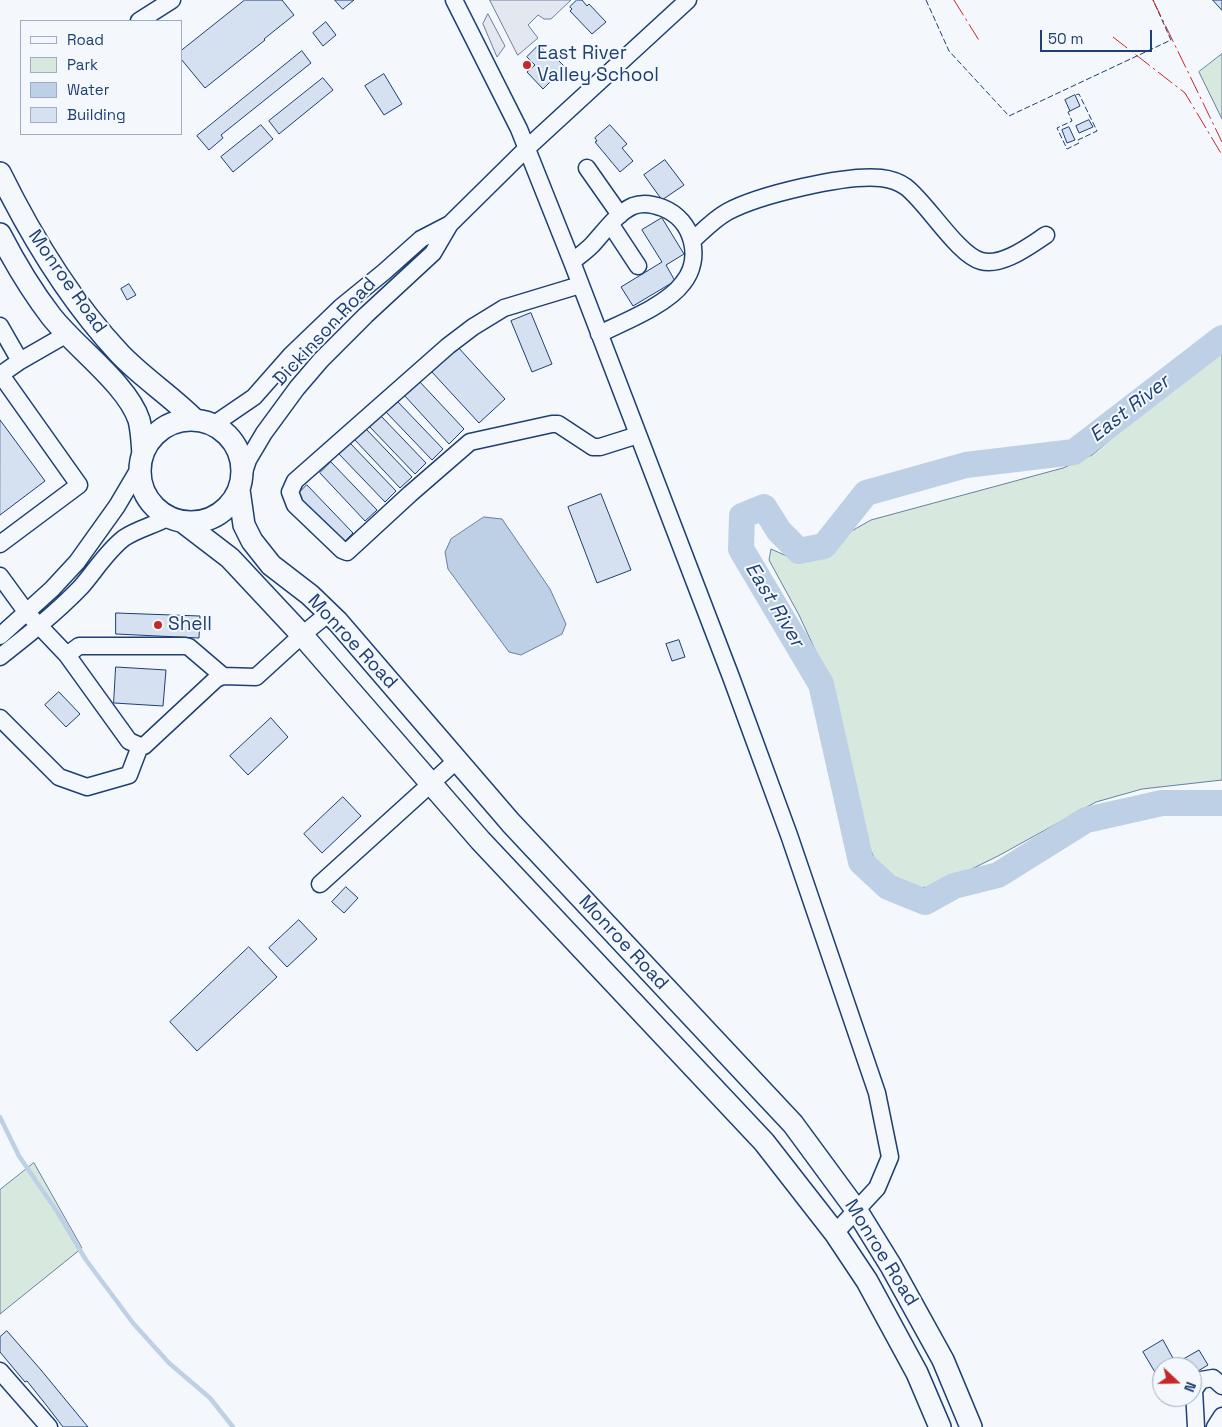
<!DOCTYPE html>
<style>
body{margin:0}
#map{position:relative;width:1222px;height:1427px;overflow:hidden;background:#f4f7fb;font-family:"Space Grotesk",sans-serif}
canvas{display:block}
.legend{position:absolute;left:20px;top:20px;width:162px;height:115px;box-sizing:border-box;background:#f4f7fb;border:1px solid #9eadc5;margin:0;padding:6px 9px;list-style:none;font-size:15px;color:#1d3f73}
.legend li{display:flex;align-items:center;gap:10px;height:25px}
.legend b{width:25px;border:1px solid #9eadc5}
.north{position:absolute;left:1152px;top:1357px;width:50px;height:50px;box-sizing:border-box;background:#f4f7fb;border:1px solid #9eadc5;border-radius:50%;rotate:111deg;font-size:14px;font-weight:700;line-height:20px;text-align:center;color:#1d3f73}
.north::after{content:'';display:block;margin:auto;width:18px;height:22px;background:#c62828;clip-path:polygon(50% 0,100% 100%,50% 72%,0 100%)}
.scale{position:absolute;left:1040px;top:30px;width:112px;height:22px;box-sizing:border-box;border:2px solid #1d3f73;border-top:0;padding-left:6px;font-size:15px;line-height:18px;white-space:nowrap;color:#1d3f73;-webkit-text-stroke:4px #f4f7fb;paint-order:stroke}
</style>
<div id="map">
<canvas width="1222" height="1427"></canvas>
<ul class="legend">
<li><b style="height:6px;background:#f4f7fb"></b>Road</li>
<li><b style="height:14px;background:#d7e8df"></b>Park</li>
<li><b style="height:14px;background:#bed0e5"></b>Water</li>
<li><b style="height:14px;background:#d5e0f0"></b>Building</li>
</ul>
<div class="north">N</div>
<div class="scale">50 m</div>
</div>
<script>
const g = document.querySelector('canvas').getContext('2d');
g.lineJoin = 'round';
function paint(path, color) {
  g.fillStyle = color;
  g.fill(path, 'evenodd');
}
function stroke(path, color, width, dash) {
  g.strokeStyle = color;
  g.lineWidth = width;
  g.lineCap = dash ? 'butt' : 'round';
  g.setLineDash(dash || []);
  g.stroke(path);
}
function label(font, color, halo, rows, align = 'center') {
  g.font = font + ' "Space Grotesk",sans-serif';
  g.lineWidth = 4;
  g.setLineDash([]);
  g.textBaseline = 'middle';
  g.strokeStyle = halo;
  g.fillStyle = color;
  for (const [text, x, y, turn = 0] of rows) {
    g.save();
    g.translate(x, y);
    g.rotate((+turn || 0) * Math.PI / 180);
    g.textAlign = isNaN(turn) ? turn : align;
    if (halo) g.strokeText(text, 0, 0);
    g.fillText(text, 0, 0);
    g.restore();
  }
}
const green = new Path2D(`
 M1222,54V119L1199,72Z
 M1222,349V780L1142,789L1096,802L998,856L937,886L919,888L892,878L876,862L867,842L829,680L799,615L769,560L771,549L798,561L814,560L826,554L848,533L871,520L1063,468L1092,455L1197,366Z
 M34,1163L82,1248L0,1314V1190Z`);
const parking = new Path2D(`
 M490,0H571L551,19H544L538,15L528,25L538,38L518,55Z
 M488,14L505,46L497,57L483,24Z`);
const water = new Path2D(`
 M484,517L502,519L550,589L566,624L562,634L521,655L509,652L448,569L445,552L451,539Z`);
const stream = new Path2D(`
 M0,1117L19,1156L58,1213L86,1260L133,1323L169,1363L210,1398L233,1427`);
const river = new Path2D(`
 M1222,338L1074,452L966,465L866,493L824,546L799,551L779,531L764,507L742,516L741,549L821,684L861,862L888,887L925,902L954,886L998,875L1086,820L1162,803H1222`);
const building = new Path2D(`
 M245,0H282L294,15L264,39L265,40L205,88L181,59V51Z
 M335,0H354L343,9Z
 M577,0H582L587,6L589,4L606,22L592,34L570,11L572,9L570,7Z
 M1213,0H1222V10Z
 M326,22L336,35L323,46L313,33Z
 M539,45L547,53L549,51L565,67L543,89L527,72L535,65L527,57Z
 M302,51L311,63L221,135L223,138L209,150L197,136Z
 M384,74L402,104L384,115L365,86Z
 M323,78L333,90L279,134L269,121Z
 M1075,95L1080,106L1070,111L1065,100Z
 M1089,120L1093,127L1079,133L1076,126Z
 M261,125L273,139L233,172L221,157Z
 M610,125L627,144L622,148L633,161L620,172L595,142L597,141L595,138Z
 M1069,127L1075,140L1067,143L1062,130Z
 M665,160L684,185L662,200L644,175Z
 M662,218L684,254L666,265L675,281L633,306L621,287L662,262L642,230Z
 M129,284L136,295L127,300L121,289Z
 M531,313L552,364L532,372L511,321Z
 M457,346L505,399L479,423L431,371Z
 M419,381L464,429L449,444L404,395Z
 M397,401L443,449L432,460L386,412Z
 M380,415L426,463L415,474L369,426Z
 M0,420L45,481L0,515Z
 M366,429L412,477L400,488L355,440Z
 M350,443L396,491L385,502L339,454Z
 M331,462L377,510L365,521L320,473Z
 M307,485L353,533L342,544L296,496Z
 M601,494L631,570L597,583L568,507Z
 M116,613L200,616L199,638L116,634Z
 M679,640L685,657L672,661L666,644Z
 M116,667L166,670L163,706L114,703Z
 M59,692L80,714L66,727L45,705Z
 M271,718L288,737L248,775L230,756Z
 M343,797L361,816L322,853L304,834Z
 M346,887L358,898L344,913L332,902Z
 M299,920L317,939L287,967L269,948Z
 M249,947L277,977L197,1051L170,1022Z
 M7,1331L41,1370L88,1427H63L47,1406L27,1381L25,1382L0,1352V1337Z
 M1163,1340L1174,1360L1176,1359L1178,1362L1199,1350L1208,1365L1193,1374L1192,1367H1162V1384L1143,1352Z`);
const minor = new Path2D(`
 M454,0L519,129L572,262L731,677L789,835L877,1093L890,1157L877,1188L835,1233
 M139,21L172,0
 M587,168L620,215
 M611,225L638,266
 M692,241C703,231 713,220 727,212C758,195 846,174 881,178C890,179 899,182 906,187C927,203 958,255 981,261C1002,267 1029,246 1046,235
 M572,262C579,256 586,251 592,245C604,232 617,213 633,206C643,202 653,204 663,208C693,220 703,258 683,283C667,305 624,322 599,334
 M580,285L504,308L473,327L448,346L295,481L290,492L295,505L342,550L347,552L410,494L470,442L552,424H558L593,447H600L638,435
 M0,326L20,361
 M0,375L20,361L67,334
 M213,425L254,397L291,355L341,307L384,272L421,239L450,224
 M242,478L248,460L264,433L297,388L321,360L366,315L433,253L450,224L526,149L688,0
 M0,544L79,485L1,375
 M0,576L27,613L67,655L129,741L140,746H144L216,679L223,676L256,677L302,635L329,613
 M0,636L52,589L77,562L117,506L140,467
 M67,655L79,646H185L189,647L223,676
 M0,657C28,635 56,613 81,587C95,571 107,551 124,538C137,529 155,525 169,517
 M0,718L59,777L87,787L129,775L140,746
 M320,884L457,760
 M0,1371L49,1427
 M1196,1427L1194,1390L1201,1380L1213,1378L1222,1386
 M1215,1427L1222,1416`);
const major = new Path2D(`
 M0,173C32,238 70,301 120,354C143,378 171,396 195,420
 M0,234C15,263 31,290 51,316C75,347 127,384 139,420C142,432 142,443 143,454
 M140 471a51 51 0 1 1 102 0a51 51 0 1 1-102 0Z
 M239,490L244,525L252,541L271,565L310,595L338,622L511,823L793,1124L857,1211L891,1266L943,1360L971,1427
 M183,522L230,558L302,635L480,840L764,1142L835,1233L867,1281L917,1373L940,1427`);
const fence = new Path2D(`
 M926,0L949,51L1009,116L1171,40L1153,0
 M1070,111L1068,112L1072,121L1057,128L1067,149L1079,143L1078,140L1097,131L1079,94L1075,95`);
const power = new Path2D(`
 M954,0L980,42
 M1153,0L1222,142
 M1113,37L1185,93L1222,155`);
const markers = [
 [527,65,5,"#c62828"],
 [158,625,5,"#c62828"]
];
const poiNames = [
 ["East River",537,54],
 ["Valley School",537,76],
 ["Shell",168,625]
];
const streetNames = [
 ["Monroe Road",67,282,55],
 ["Dickinson Road",325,332,-47],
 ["Monroe Road",352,642,47],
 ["Monroe Road",623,943,47],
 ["Monroe Road",881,1253,58]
];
const waterNames = [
 ["East River",1130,409,-38],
 ["East River",774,605,59]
];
paint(green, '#d7e8df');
stroke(green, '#687fa3', 1);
paint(parking, '#e3e8f0');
stroke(parking, '#687fa3', 1);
paint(water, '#bed0e5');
stroke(water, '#687fa3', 1);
stroke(stream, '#bed0e5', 4.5);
stroke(river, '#bed0e5', 26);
paint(building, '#d5e0f0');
stroke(building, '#1d3f73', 1);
stroke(minor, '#1d3f73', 19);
stroke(major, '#1d3f73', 24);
stroke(minor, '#f4f7fb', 16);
stroke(major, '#f4f7fb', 21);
stroke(fence, '#1d3f73', 1, [6, 2.5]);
stroke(power, '#c62828', 1, [18, 4, 2.5, 4]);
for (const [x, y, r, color] of markers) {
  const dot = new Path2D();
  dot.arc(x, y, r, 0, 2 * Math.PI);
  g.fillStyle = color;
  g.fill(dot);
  stroke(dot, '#f4f7fb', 2);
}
label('19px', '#1d3f73', '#f4f7fb', poiNames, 'left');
label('19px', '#1d3f73', '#f4f7fb', streetNames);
label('italic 20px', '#1d3f73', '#f4f7fb', waterNames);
</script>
